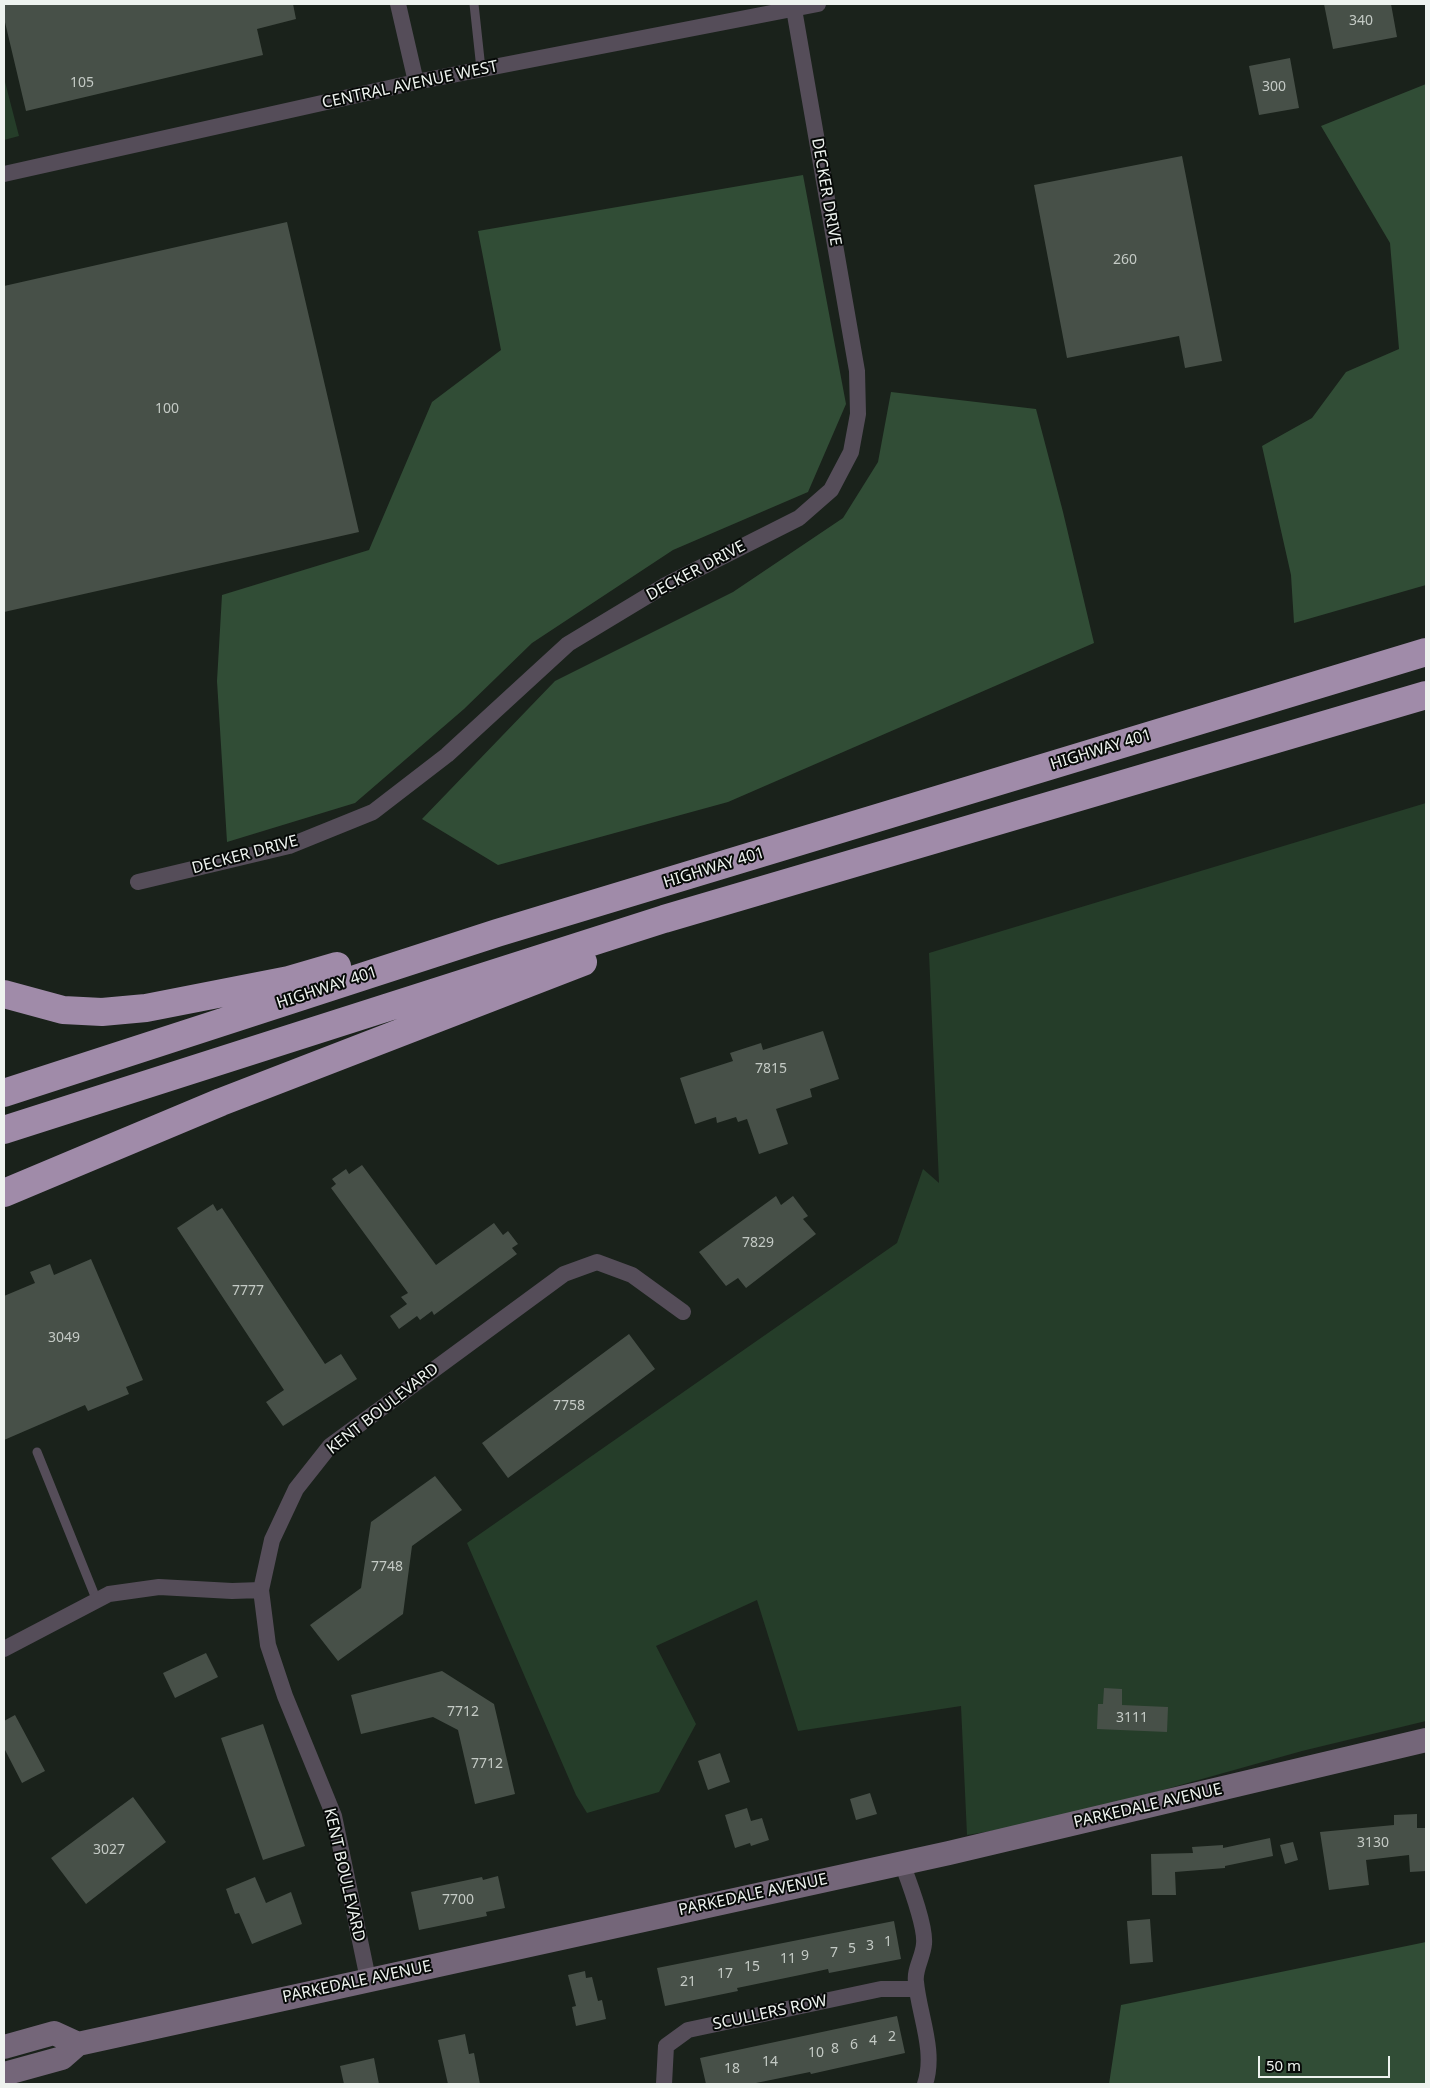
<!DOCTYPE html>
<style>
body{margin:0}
#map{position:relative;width:1430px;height:2088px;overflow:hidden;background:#1a221b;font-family:"Noto Sans",sans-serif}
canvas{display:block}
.frame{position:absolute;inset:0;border:5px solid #eef3ef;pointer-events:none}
.scale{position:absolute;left:1258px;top:2056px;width:132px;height:22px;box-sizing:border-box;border:2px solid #eef3ef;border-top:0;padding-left:6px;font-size:15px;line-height:18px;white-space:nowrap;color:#eef3ef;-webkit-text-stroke:4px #070a08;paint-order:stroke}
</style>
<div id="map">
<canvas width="1430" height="2088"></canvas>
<div class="frame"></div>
<div class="scale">50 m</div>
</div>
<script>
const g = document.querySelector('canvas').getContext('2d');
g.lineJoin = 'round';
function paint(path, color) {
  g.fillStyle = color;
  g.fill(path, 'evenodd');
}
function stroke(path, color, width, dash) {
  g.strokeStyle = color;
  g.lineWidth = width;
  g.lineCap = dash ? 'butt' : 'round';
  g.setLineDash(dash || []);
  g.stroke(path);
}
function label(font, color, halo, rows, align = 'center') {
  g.font = font + ' "Noto Sans",sans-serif';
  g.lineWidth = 4;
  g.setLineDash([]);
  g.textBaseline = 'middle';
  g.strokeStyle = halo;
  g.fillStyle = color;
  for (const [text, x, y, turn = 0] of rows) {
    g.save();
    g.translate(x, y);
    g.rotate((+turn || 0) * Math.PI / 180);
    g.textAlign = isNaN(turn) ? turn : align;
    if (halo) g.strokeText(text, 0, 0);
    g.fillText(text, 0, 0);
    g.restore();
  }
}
const green = new Path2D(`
 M4,78L19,136L4,140Z
 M1426,803V1721L1302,1751L1052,1821L967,1835L961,1706L798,1731L757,1600L656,1646L696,1724L659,1792L587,1813L576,1795L467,1543L897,1243L923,1169L939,1183L929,953Z`);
const forest = new Path2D(`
 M1426,84V585L1294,623L1291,575L1262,446L1312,418L1346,372L1399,349L1390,243L1321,126Z
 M803,175L846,404L808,492L673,550L532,643L464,709L355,803L227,842L217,681L222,595L369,550L432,402L501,350L478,231Z
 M891,392L1036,409L1063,512L1094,643L728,802L498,865L422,819L555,681L733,592L843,518L878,462Z
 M1426,1942V2084H1109L1121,2005Z`);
const building = new Path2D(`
 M4,4H293L296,19L257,29L263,55L26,111L4,18Z
 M1324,4H1391L1397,37L1333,49Z
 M1290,58L1299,108L1259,115L1249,66Z
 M1182,156L1222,361L1185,368L1179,336L1067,358L1034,185Z
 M287,222L359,532L4,612V286Z
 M823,1031L839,1079L810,1089L812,1097L776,1109L788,1144L759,1154L747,1119L738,1122L736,1117L717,1123L716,1117L695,1124L680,1078L733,1061L730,1053L761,1043L763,1050Z
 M362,1165L436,1265L494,1223L503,1235L508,1231L518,1244L512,1248L517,1254L434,1315L432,1311L420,1320L417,1316L399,1329L390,1316L407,1304L401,1297L408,1293L331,1188L336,1184L332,1179L346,1169L349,1174Z
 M776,1196L781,1205L793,1196L808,1216L803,1219L816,1234L746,1288L738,1278L726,1286L699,1252Z
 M213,1204L217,1211L222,1208L325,1364L341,1354L357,1379L283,1426L266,1402L284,1390L177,1228Z
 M91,1259L143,1380L126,1387L129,1394L88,1411L85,1405L4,1440V1296L35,1283L30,1272L50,1264L54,1275Z
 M629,1334L655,1369L508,1478L482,1443Z
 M435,1476L462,1510L412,1546L403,1614L338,1661L310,1625L361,1588L371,1522Z
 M206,1653L218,1677L175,1698L163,1673Z
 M442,1671L494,1704L515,1794L475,1804L458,1730L433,1717L361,1734L351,1695Z
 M1104,1688L1122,1689V1705L1168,1707L1167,1732L1097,1729L1098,1704H1103Z
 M15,1715L45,1771L22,1783L4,1748V1721Z
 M263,1724L305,1846L263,1860L221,1738Z
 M720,1753L730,1782L708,1790L698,1761Z
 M870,1793L877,1814L856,1820L850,1799Z
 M133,1797L166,1842L86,1904L51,1858Z
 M747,1808L751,1821L762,1818L769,1840L751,1846L750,1843L735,1848L725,1815Z
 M1417,1814V1828H1426V1871L1410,1872L1409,1855L1366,1860L1369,1885L1329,1890L1320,1832L1394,1825V1815Z
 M1270,1838L1273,1856L1225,1866V1868L1175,1872L1176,1895H1152L1151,1854L1193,1853L1192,1847L1223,1845V1848Z
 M1293,1842L1298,1860L1285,1864L1280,1845Z
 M498,1876L505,1908L486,1912L487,1916L419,1930L411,1892L482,1877L483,1880Z
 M255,1877L266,1903L291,1892L302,1924L252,1944L239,1913L235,1914L226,1889Z
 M1150,1919L1153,1962L1130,1964L1127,1921Z
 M894,1921L901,1959L829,1973L828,1969L800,1975L737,1988L738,1991L665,2006L657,1968Z
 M585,1971L586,1978L592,1977L598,2001L602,2000L606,2019L576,2026L572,2007L576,2006L568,1975Z
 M897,2016L905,2053L811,2074L810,2072L751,2084H706L700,2058Z
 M465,2034L469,2054L474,2053L480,2084H448L438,2040Z
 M374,2058L379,2084H344L340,2066Z`);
const lane = new Path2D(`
 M474,4L481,69
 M37,1452L97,1601`);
const street = new Path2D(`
 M398,4L416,82
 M4,174L416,82L818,4
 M138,882L289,846L373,812L447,755L568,644L664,586L799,518L831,490L851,452L858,414L857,371L794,9
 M4,1649L109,1594L159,1587L232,1591L261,1590
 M902,1863C909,1882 926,1926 924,1944C923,1957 914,1970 916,1982C919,2015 936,2051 925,2084
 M368,1979L334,1816L285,1696L268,1645L261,1590L272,1540L296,1489L330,1446L564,1274L597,1262L632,1275L683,1312
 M664,2084L666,2046L688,2030L881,1989H917`);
const secondary = new Path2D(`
 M4,2047L54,2033L78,2044
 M4,2074L62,2058L78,2044L949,1853L1426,1740`);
const highway = new Path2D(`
 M4,994L63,1010L102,1012L146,1008L289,980L337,966
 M4,1093L497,933L1426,652
 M4,1130L664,919L1426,695
 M4,1193L221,1102L583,962`);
const numberNames = [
 ["340",1361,21],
 ["105",82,83],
 ["300",1274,87],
 ["260",1125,260],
 ["100",167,409],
 ["7815",771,1069],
 ["7829",758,1243],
 ["7777",248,1291],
 ["3049",64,1338],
 ["7758",569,1406],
 ["7748",387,1567],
 ["7712",463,1712],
 ["3111",1132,1718],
 ["7712",487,1764],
 ["3130",1373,1843],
 ["3027",109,1850],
 ["7700",458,1900],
 ["1",888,1942],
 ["3",870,1946],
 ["5",852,1949],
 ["7",834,1953],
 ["9",805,1956],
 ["11",788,1959],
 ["15",752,1967],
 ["17",725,1974],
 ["21",688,1982],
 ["2",892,2037],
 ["4",873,2041],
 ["6",854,2045],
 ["8",835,2049],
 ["10",816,2053],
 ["14",770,2062],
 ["18",732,2069]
];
const streetNames = [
 ["CENTRAL AVENUE WEST",410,85,-12],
 ["DECKER DRIVE",826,192,80],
 ["DECKER DRIVE",696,571,-28],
 ["HIGHWAY 401",1101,750,-17],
 ["DECKER DRIVE",245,855,-15],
 ["HIGHWAY 401",714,868,-17],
 ["HIGHWAY 401",327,988,-18],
 ["KENT BOULEVARD",383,1409,-38],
 ["PARKEDALE AVENUE",1148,1806,-13],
 ["KENT BOULEVARD",344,1875,77],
 ["PARKEDALE AVENUE",753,1895,-12],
 ["PARKEDALE AVENUE",357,1982,-12],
 ["SCULLERS ROW",770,2013,-12]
];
paint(green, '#253d29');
paint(forest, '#314d36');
paint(building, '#475048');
stroke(lane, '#554d59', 9);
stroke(street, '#554d59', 16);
stroke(secondary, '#746679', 24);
stroke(highway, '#a08ba9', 28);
label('14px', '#c4cac5', null, numberNames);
label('16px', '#eef3ef', '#070a08', streetNames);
</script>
